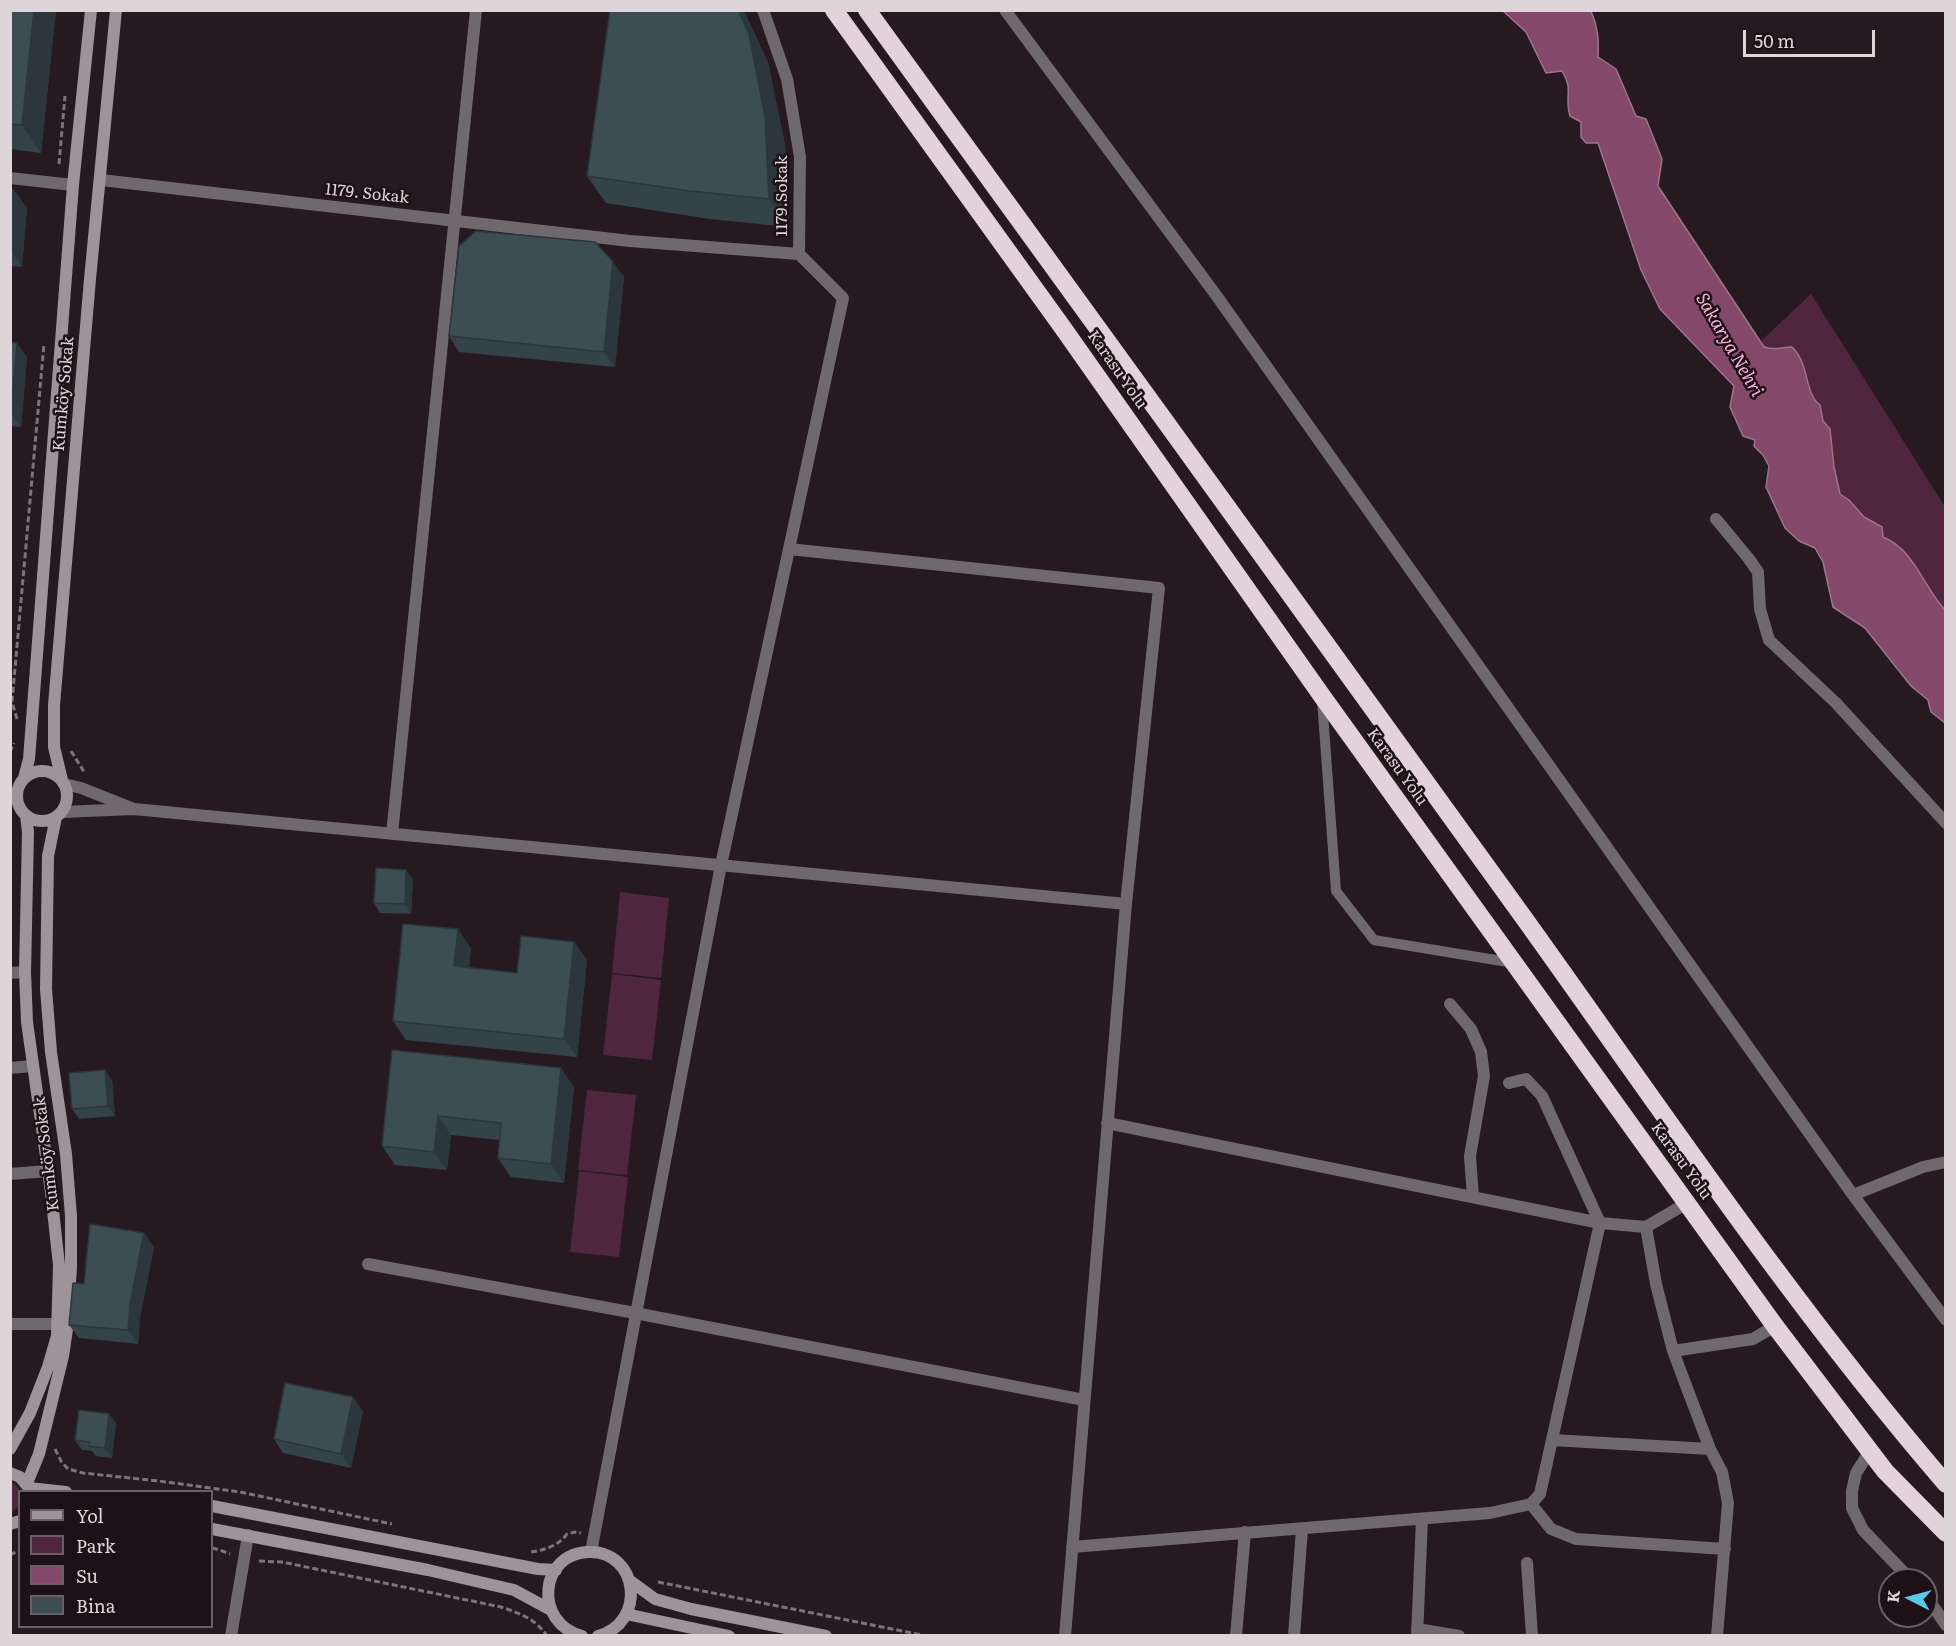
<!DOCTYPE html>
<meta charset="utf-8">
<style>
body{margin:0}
#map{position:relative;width:1956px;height:1646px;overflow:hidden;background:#261a20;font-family:Literata,serif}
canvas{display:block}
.frame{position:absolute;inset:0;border:12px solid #ded5d9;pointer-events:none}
.legend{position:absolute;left:18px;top:1490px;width:195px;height:138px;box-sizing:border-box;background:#1d1117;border:2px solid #6a5f65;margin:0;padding:8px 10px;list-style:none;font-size:18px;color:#ded5d9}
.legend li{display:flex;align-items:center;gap:12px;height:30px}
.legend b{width:30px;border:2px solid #6a5f65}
.north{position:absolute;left:1878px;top:1568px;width:60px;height:60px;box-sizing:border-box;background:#1d1117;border:2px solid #6a5f65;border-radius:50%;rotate:276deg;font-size:16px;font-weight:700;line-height:24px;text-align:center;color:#ded5d9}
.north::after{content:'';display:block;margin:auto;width:21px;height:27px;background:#59c8e4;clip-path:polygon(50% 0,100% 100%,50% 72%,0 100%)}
.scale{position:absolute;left:1743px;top:30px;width:132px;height:27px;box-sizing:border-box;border:3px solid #ded5d9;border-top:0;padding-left:8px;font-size:18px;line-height:21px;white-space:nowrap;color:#ded5d9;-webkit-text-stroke:4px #1d1117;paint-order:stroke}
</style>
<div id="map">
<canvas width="1956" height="1646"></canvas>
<div class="frame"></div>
<ul class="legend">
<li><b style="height:8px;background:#9e9398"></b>Yol</li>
<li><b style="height:16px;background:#4f263d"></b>Park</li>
<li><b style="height:16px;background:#84496a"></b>Su</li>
<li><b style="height:16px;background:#3d4e53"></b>Bina</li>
</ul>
<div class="north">K</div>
<div class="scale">50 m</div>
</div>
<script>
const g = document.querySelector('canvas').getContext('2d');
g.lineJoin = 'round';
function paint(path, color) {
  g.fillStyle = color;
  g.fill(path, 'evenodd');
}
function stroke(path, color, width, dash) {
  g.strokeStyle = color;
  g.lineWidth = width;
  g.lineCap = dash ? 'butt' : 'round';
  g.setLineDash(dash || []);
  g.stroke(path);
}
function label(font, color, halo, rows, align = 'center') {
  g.font = font + ' Literata,serif';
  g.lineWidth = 5;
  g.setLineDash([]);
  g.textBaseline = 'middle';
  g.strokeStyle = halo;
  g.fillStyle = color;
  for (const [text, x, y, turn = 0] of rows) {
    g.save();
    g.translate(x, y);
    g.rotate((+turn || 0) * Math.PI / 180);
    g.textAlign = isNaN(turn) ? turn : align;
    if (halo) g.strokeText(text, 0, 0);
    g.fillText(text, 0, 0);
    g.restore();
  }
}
const green = new Path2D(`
 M1811,294L1945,507V610L1934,598L1925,580L1889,540L1883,537L1849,500L1840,494L1834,467L1830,429L1823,421L1820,405C1804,394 1810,364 1792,347C1780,348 1769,354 1760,342Z
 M620,892L669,898L661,978L612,973Z
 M612,974L661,980L652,1060L603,1055Z
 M587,1090L636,1095L627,1175L578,1170Z
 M579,1171L628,1177L619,1257L570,1252Z
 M11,1482C22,1488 20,1495 19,1506L11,1513Z`);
const water = new Path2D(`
 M1503,11H1591C1598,27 1599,40 1598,57L1616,69L1636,116L1646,119L1662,159L1658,186L1764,347C1775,351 1781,347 1792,347C1810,364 1804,394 1820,405L1823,421L1830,429L1834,467L1840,494L1849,500L1864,517L1882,527L1883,537C1914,549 1924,588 1945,610V723L1931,712L1928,700L1911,686L1865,628L1833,607L1823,562L1815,548L1799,541L1785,528L1766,487L1769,466L1763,455L1754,446L1755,440L1743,436L1730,407L1734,386L1660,309L1641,270L1598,143H1586L1581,137V122L1570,116C1564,97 1574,89 1562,71L1546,73L1526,32Z`);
const path = new Path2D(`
 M59,164L65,96
 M17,719L12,702L44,344
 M71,751L83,770L82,774
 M10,752L14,743
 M55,1449L61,1461L68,1469L83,1473L159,1481L240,1492L392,1524
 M212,1548L220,1550L230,1554
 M531,1552C545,1550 558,1546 567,1534L575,1532L581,1533
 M10,1555L20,1550
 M259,1561L282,1562L501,1607C519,1613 536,1619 547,1636
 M658,1582L927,1636`);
const lane = new Path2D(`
 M1322,700L1336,891L1374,940L1514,963`);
const street = new Path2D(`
 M1005,10L1216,295L1853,1195L1946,1320
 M10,178L73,185
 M101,180L630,241L799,254L800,157L787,79L763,10
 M1716,519L1749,559L1758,572L1760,609L1769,640L1836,703L1946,823
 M789,549L1159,588L1126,904L1065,1636
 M134,809L1126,904
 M62,812L134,809L81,788L64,784
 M392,834L476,10
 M10,973L25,972
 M1450,1004L1471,1029L1481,1052L1484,1076L1470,1156L1473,1197
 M10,1068L33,1066
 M1107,1123L1600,1223L1646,1227L1687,1203
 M10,1174L48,1171
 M1853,1195L1923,1167L1946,1162
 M1646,1227L1656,1284L1673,1351L1710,1449L1722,1472L1728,1503L1717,1636
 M368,1264L635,1313L1084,1400
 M10,1324H57
 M1673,1351L1753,1339L1775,1326
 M1552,1440L1710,1449
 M1870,1451L1856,1473L1852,1491V1508L1863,1530L1911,1580
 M1531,1504L1551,1529L1576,1539L1725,1549
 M1072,1547L1490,1513L1531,1504L1540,1494L1600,1223L1542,1096L1526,1079L1509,1083
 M591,1552L721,865L843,298L799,254
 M1527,1563L1532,1636
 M1926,1596L1946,1625
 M1417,1629L1459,1636
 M231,1636L248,1535
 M1236,1636L1245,1532
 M1294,1636L1302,1529
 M1417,1636L1422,1519`);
const secondary = new Path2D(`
 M17 796a25 25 0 1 1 50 0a25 25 0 1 1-50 0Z
 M24,778L29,759L73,185L91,10
 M62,780L54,747V705L90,279L116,10
 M10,1449L30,1413L48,1367L57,1336L59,1265L51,1192L27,1022L25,972L28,832L26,815
 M10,1473L20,1477L29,1488
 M27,1483L39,1454L63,1356L67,1329L71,1267V1216L66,1154L51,1052L46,989L48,856L56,817
 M29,1488L66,1492
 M212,1506L538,1569L556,1570
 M10,1524L20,1521
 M212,1529L428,1570L514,1590L551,1610
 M629,1580L655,1599L691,1609L826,1636
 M626,1614L729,1636
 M582,1636C533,1623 539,1553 589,1552C639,1551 647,1623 598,1636`);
const highway = new Path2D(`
 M834,10L1063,328L1322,696L1775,1326L1885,1471L1946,1533
 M867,10C1086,313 1306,614 1524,918C1661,1109 1792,1305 1946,1484`);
const wall = new Path2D(`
 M10,10H56L41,153L10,149Z
 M768,62L785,145L789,227L710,219L606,203L587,176Z
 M10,185L27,208L22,267L10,266Z
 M624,277L615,367L459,352L449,336Z
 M10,342L27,357L21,427L10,426Z
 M413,879L411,914L380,913L374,903Z
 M574,942L587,960L577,1057L406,1040L393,1021L471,948L469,968L517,973Z
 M392,1050L574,1087L564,1183L511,1177L498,1158L500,1140L451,1135L447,1170L395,1165L382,1146Z
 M112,1080L115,1116L79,1119L72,1109Z
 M144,1233L154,1247L140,1318L138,1344L79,1338L69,1325L84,1284Z
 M363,1411L351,1468L283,1453L274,1439Z
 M116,1423L112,1458L96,1456L92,1451L82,1450L75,1440Z`);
const shadedWall = new Path2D(`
 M34,10H56L41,153L22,125Z
 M738,10H744L768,62L785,145L789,227L769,199Z
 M10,185L27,208L22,267L10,250Z
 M613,262L624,277L615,367L604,352Z
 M17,343L27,357L21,427L11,413Z
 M406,870L413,879L411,914L405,904Z
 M458,929L471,948L467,985L454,966Z
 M574,942L587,960L577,1057L564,1039Z
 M561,1068L574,1087L564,1183L551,1164Z
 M105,1070L112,1080L115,1116L108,1106Z
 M438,1116L451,1135L447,1170L434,1152Z
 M144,1233L154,1247L140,1318L138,1344L128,1330L130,1304Z
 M353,1397L363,1411L351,1468L341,1454Z
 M109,1414L116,1423L112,1458L105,1448Z`);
const building = new Path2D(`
 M10,10H34L22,125L10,124Z
 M610,10H738L749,34L765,117L769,199L690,191L587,176Z
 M476,231L595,242L613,262L604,352L449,336L459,246Z
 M10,342L17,343L11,413H10Z
 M376,868L406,870L405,904L374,903Z
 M403,924L458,929L454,966L517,973L521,936L574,942L564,1039L393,1021Z
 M392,1050L561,1068L551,1164L498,1158L501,1123L438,1116L434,1152L382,1146Z
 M105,1070L108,1106L72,1109L69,1073Z
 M90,1224L144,1233L130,1304L128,1330L69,1325L73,1283L84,1284Z
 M285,1383L353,1397L341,1454L274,1439Z
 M79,1410L109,1414L105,1448L89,1446L90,1442L75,1440Z`);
const streetNames = [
 ["1179. Sokak",367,194,6],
 ["1179.Sokak",782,196,-90],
 ["Karasu Yolu",1117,370,55],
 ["Kumköy Sokak",64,394,-85],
 ["Karasu Yolu",1397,767,54],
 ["Kumköy Sokak",47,1154,-97],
 ["Karasu Yolu",1681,1161,54]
];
const waterNames = [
 ["Sakarya Nehri",1729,345,60]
];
paint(green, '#4f263d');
paint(water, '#84496a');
stroke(water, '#9f738b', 1.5);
stroke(path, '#7e7378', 3, [6, 3]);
stroke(lane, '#6f686c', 10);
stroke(street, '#6f686c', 12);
stroke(secondary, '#9e9398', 12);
stroke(highway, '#e4d2db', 18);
paint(wall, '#344347');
paint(shadedWall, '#2b373a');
paint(building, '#3d4e53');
stroke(building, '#2b373a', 1.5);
label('16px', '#ded5d9', '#1d1117', streetNames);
label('italic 18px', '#fab2d7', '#1d1117', waterNames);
</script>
